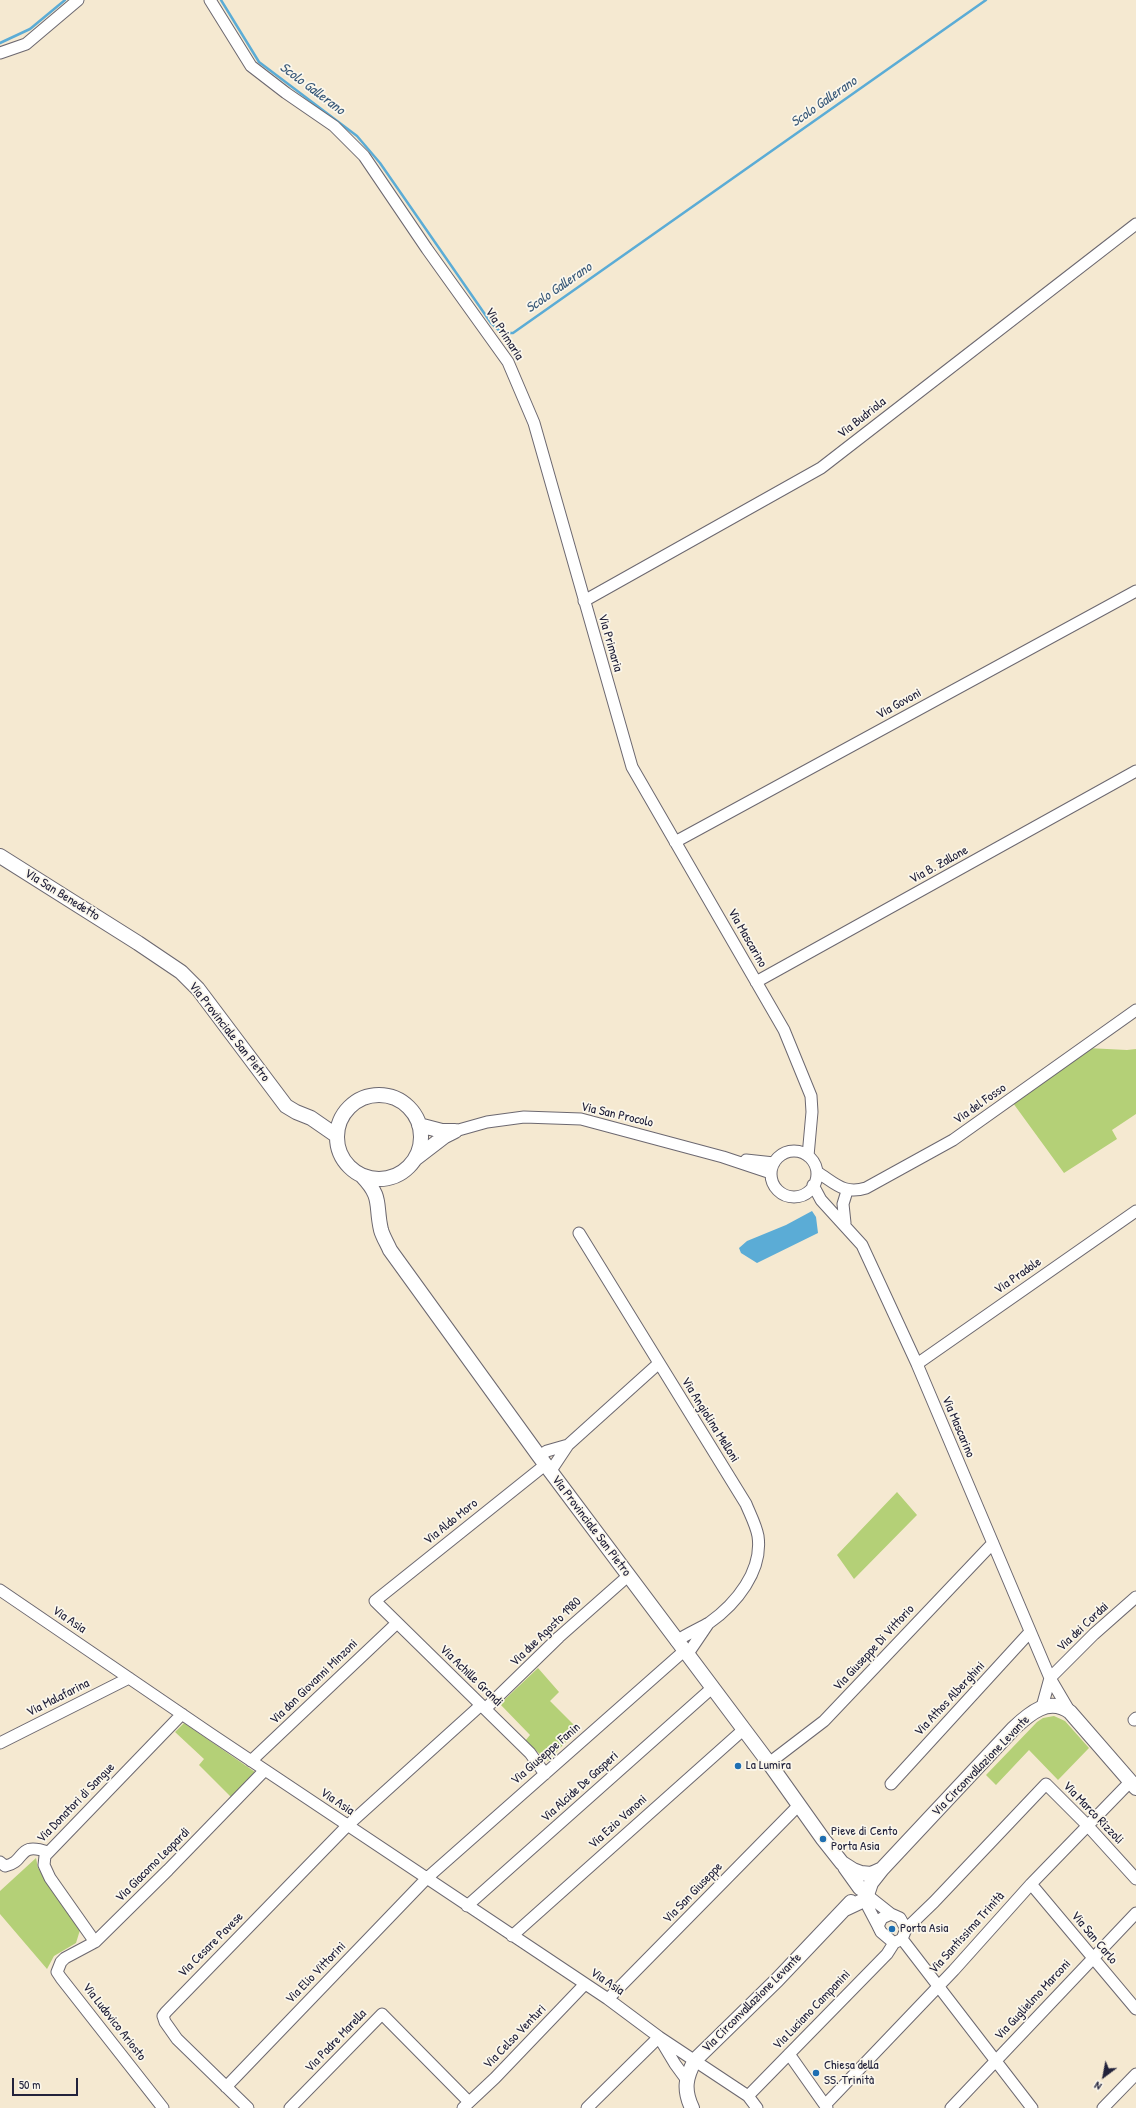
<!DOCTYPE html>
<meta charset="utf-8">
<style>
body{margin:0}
#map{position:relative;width:1136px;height:2108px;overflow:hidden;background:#f5e9d1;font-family:"Patrick Hand",sans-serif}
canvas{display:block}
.north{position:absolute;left:1084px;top:2056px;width:40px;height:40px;-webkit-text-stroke:3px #fbf7ec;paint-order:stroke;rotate:212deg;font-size:11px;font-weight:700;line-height:16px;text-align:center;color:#22223b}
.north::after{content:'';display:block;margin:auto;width:14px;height:18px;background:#22223b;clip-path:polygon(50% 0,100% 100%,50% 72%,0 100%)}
.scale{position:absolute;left:12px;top:2078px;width:66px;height:18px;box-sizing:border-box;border:2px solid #22223b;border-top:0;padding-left:5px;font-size:12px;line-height:14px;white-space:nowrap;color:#22223b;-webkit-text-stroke:3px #fbf7ec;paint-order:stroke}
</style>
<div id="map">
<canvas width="1136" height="2108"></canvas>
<div class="north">N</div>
<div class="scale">50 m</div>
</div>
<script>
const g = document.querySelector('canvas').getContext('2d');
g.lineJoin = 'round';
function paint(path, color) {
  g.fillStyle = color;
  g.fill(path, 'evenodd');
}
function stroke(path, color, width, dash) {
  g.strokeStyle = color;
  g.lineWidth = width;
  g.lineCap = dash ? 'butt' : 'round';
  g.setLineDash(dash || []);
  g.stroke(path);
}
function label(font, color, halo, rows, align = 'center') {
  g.font = font + ' "Patrick Hand",sans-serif';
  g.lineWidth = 3.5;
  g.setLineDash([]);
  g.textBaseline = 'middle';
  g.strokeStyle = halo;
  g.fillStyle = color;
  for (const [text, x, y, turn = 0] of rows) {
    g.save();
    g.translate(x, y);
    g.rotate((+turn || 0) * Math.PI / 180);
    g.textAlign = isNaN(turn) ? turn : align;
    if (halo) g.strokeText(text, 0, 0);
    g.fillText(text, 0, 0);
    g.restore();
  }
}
const green = new Path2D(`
 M1087,1048L1127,1050L1136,1049V1114L1112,1130L1117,1139L1064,1173L1013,1103Z
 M897,1492L917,1515L854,1579L837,1555Z
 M538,1668L559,1692L550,1701L578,1729L548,1761L525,1741L530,1735L500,1704Z
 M1054,1716L1065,1721L1089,1748L1058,1780L1029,1750L996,1785L986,1775L1037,1722L1043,1718Z
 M184,1723L255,1772L232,1798L199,1765L204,1759L175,1732Z
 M36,1858L38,1868L80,1930L76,1943L54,1956L47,1969L0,1914V1891Z`);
const water = new Path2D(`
 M812,1211L816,1217L818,1233L757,1263L741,1253L739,1248L747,1241L786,1225Z`);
const stream = new Path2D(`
 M221,0L259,62L357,136L380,163L491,323L502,333H513L986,0
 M0,43L30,29L65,0`);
const minor = new Path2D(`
 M210,0L251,66L286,93L334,126L364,156L427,249L508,362L534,423L632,767L784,1030L811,1096L812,1112L808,1156
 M0,53L26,44L78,0
 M584,601L821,468L1136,224
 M675,842L1136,591
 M756,982L1136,771
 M455,1131L487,1122L524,1117L581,1119L723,1157L771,1173
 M771 1174a23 23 0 1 1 46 0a23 23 0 1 1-46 0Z
 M746,1160L774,1163
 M817,1172C835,1183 844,1195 866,1188L953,1140L1136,1010
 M813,1185L821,1200L862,1245L917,1364L1050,1678L1070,1712
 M845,1223L843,1204L847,1191
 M579,1233L746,1504C750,1514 756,1525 758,1536C763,1571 736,1604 709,1623C698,1629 687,1634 676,1641
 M917,1364L1136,1211
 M568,1445L658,1364
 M539,1456L547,1451L568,1445L550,1472
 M0,1590L211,1734L608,1999L659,2037L748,2096L757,2108
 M687,1655L708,1624
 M1050,1678L1094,1634L1136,1597
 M1042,1707L1050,1678
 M485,1709L559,1637L628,1576
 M1134,1720L1136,1718
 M0,1743L129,1678
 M251,1761L397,1623
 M769,1763L824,1721L993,1543
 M545,1774L530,1753L375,1601L545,1465
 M891,1784L1030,1632
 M0,1862L5,1866C27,1862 16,1841 48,1852
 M1031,1884L1136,2009
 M862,1891L891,1914
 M867,1895L868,1907L878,1926
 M467,1906L712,1688
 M891,1914L900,1918L906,1929L902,1939L894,1943L881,1932L878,1926L882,1918Z
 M906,1929L934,1902L1046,1784L1087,1825L1136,1879
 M512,1936L743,1730
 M902,1939L1032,2108
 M95,1942L50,1878L44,1865L45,1856L182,1714
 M608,1999L798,1806
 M660,2039L675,2064L686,2079
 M789,2054L827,2108
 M226,2087L427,1878L684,1651
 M748,2096L887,1954L894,1943
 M825,2105L954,1970L1031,1884L1131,1781
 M163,2108L61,1978L57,1972L61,1962L65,1958L95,1942L168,1870L265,1770
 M248,2108L177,2039L165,2022L163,2016L166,2012L347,1826L481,1705
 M290,2108L382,2014L469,2102
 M463,2108L495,2078L585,1984
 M587,2108L659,2037
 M951,2108L1136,1913
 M1103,2108L1136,2074`);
const major = new Path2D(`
 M0,856L138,943L181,972L198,989L286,1106L296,1112L311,1118L337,1136
 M337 1137a42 42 0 1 1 84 0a42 42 0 1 1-84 0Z
 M419,1125L442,1131H455
 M415,1159L445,1136L455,1131
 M362,1176C383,1198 375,1204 381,1230C383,1237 387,1243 390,1250L539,1456L769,1763L823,1839L842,1863L853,1870L861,1873L871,1874L882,1869
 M845,1867L860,1888
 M845,1909L862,1901L867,1895L871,1883L882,1869L1014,1728C1029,1714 1049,1696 1070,1712L1136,1788
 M692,2108C683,2089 686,2077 695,2060L777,1980L851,1902`);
const markers = [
 [738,1766,4,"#1f6fb2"],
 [823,1839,4,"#1f6fb2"],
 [892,1929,4,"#1f6fb2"],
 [816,2073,4,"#1f6fb2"]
];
const streetNames = [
 ["Via Primaria",504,334,57],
 ["Via Budriola",862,418,-38],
 ["Via Primaria",610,643,74],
 ["Via Govoni",899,704,-29],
 ["Via B. Zallone",939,865,-29],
 ["VIa San Benedetto",62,895,32],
 ["Via Mascarino",747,938,60],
 ["Via Provinciale San Pietro",229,1032,52],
 ["Via del Fosso",980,1104,-35],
 ["Via San Procolo",617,1115,13],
 ["Via Pradole",1018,1276,-35],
 ["Via Angiolina Melloni",710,1420,58],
 ["Via Mascarino",958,1427,67],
 ["Via Aldo Moro",451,1522,-39],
 ["Via Provinciale San Pietro",591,1526,53],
 ["Via Asia",69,1620,34],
 ["Via dei Cordai",1083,1627,-43],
 ["Via due Agosto 1980",546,1632,-44],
 ["Via Giuseppe Di Vittorio",874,1648,-47],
 ["Via Achille Grandi",471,1676,44],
 ["Via don Giovanni Minzoni",314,1682,-44],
 ["Via Malafarina",58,1698,-27],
 ["Via Athos Alberghini",950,1699,-47],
 ["Via Giuseppe Fanin",546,1754,-41],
 ["Via Circonvallazione Levante",981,1766,-46],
 ["Via Alcide De Gasperi",580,1787,-42],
 ["Via Asia",337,1802,34],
 ["Via Donatori di Sangue",76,1803,-46],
 ["Via Marco Rizzoli",1093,1813,46],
 ["Via Ezio Vanoni",618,1822,-42],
 ["Via Giacomo Leopardi",153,1865,-45],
 ["Via San Giuseppe",693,1893,-46],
 ["Via Santissima Trinità",967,1933,-48],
 ["Via San Carlo",1094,1938,50],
 ["Via Cesare Pavese",211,1945,-45],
 ["Via Elio Vittorini",316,1973,-46],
 ["Via Asia",607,1982,34],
 ["Via Guglielmo Marconi",1033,2000,-47],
 ["Via Circonvallazione Levante",752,2003,-45],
 ["Via Luciano Campanini",812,2010,-46],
 ["Via Ludovico Ariosto",114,2022,52],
 ["Via Celso Venturi",515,2037,-46],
 ["Via Padre Marella",336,2041,-46]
];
const poiNames = [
 ["La Lumira",746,1766],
 ["Pieve di Cento",831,1832],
 ["Porta Asia",831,1847],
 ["Porta Asia",900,1929],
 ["Chiesa della",824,2066],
 ["SS. Trinità",824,2081]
];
const waterNames = [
 ["Scolo Gallerano",312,89,37],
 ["Scolo Gallerano",824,102,-35],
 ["Scolo Gallerano",559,288,-35]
];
paint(green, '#b4d077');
paint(water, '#5bacd6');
stroke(stream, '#5bacd6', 2.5);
stroke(minor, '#6c6870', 13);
stroke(major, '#6c6870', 16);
stroke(minor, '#fff', 11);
stroke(major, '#fff', 14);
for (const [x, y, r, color] of markers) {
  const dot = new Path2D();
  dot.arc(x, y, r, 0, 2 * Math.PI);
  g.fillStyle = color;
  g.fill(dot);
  stroke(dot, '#fbf7ec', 1.5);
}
label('13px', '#22223b', '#fbf7ec', streetNames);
label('13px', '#22223b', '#fbf7ec', poiNames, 'left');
label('italic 14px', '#395979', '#fbf7ec', waterNames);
</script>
